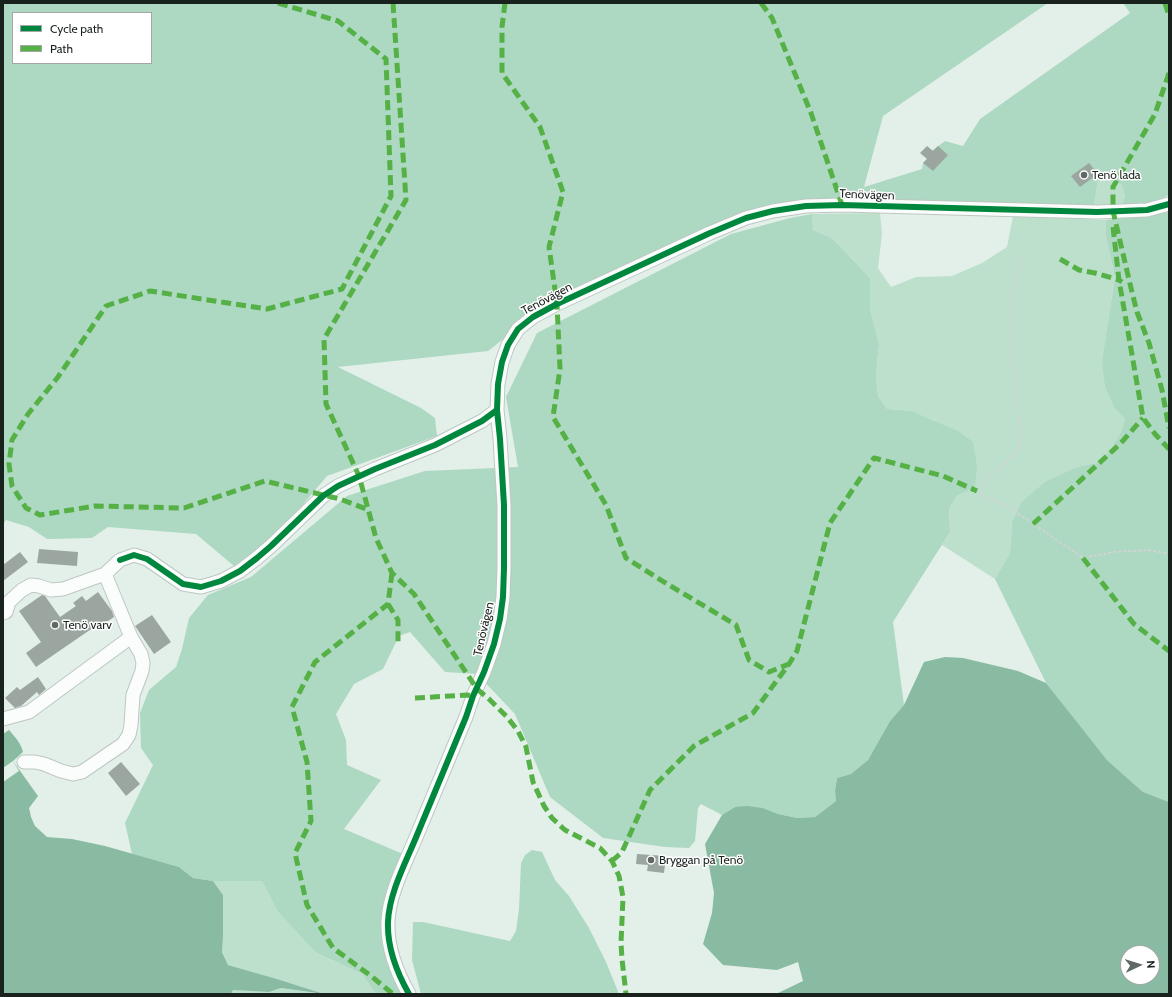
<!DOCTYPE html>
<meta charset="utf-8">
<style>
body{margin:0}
#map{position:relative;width:1172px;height:997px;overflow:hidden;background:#e3f0e9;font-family:Cabin,sans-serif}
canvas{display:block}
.frame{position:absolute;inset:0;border:4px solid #19221d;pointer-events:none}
.legend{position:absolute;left:12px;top:12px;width:140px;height:52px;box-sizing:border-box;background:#fff;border:1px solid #a3a7a5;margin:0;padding:5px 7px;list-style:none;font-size:12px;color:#19221d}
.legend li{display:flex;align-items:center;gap:8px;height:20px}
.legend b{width:20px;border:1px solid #a3a7a5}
.north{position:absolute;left:1120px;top:945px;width:40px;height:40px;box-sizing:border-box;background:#fff;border:1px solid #a3a7a5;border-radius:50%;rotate:86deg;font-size:11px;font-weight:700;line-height:16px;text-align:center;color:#19221d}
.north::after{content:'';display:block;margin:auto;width:14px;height:18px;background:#606a64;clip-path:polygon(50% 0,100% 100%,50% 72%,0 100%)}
</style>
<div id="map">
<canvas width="1172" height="997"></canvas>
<div class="frame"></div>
<ul class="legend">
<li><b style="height:5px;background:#00873e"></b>Cycle path</li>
<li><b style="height:5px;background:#55b145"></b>Path</li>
</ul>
<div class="north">N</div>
</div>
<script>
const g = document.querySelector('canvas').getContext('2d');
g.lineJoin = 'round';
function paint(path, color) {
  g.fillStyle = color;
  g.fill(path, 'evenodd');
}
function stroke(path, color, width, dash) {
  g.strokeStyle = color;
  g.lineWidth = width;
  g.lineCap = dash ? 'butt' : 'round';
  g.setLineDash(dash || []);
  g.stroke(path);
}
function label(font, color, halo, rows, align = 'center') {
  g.font = font + ' Cabin,sans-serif';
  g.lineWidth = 3;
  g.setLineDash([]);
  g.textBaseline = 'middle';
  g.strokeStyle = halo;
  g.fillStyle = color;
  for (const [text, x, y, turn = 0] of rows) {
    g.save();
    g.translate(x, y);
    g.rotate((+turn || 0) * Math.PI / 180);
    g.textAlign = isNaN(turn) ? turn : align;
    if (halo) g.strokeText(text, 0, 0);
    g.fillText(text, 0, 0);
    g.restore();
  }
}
const green = new Path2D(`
 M1098,180H1110L1121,184L1125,195L1122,206H1094Z
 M880,213L882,234L878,268L891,287L916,277L952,276L982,263L1007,247L1013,216L1106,220V237L1115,277L1102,360L1115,409L1125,419L1121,432L1110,450L1096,463L1077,467L1012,522L1010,553L995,579L942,545L950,532L949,508L957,496L975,487L934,421L913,411L887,409L878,396L876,375L879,344L870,309V278L832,238L813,230L812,214Z
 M213,881H262L278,912L315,952L362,974L376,994H324L277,979L228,965L222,951L223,924V895Z
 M281,988L321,994H231L233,990L269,992Z`);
const forest = new Path2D(`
 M3,3H1048L883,116L864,187L922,169L923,163L927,159L926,155L945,141L963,146L980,119L1130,13L1123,3H1169V195L1144,207L1122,206L1125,195L1121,184L1110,180H1098L1094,206L834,201L757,214L669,245L542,309L488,351L338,367L421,408L435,418L437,436L327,476L279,533L234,566L196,534L108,527L92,538L47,539L29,527L6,520L3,524ZM13,13H151V63H13Z
 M1169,212V802L1143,792L1107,760L1074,719L1046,683L995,579L1010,553L1012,522L1022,502L1045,482L1077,467L1096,463L1110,450L1121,432L1125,419L1115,409L1105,386L1102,360L1115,277L1106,237V220Z
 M812,214L813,230L832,238L870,278V309L879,344L876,375L878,396L887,409L913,411L934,421L958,431L973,442L977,466L975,487L957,496L949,508L950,532L893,622L904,705L890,721L868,760L851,774L837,778L835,791L836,801L815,817L797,818L778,814L763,808L735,807L722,815L701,804L698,808L695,841L689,848L665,847L603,838L550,797L515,714L477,674L445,672L410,632L399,636L383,669L354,684L336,714L346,740L347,765L381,780L344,829L403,854L383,940L402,994H376L362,974L315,952L278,912L262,881H213L193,878L179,867L132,854L125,823L153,765L141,748L140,713L149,690L176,667L182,649L189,618L208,595L251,577L347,496L425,471L518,467L506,397L537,333L731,234L790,218Z
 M532,850L542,852L555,880L569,896L589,928L606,962L619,994H421L412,960L413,922H423L510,941L516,931L519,909L521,863L525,855Z`);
const water = new Path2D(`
 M945,657L963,658L1018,671L1046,683L1107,760L1143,792L1169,802V994H776L803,981L798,962L777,970L723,965L703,944L712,913L714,893L705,844L722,815L735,807L747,806L763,808L778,814L797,818L815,817L836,801L835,791L837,778L851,774L868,760L890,721L904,705L924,662ZM1128,953H1152V977H1128Z
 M9,730C15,737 21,743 23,752L13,761L38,796L29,808L31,817L35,826L47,837L72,839L105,846L179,867L193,878L213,881L223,895V936L222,952L228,965L277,979L324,994L281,988L269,992L233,990L231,994H3V734Z`);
const pier = new Path2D(`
 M13,761L19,771L3,782V768Z`);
const building = new Path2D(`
 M927,146L933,151L938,146L948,155L933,171L923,163L927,159L920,153Z
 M1089,163L1098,174L1080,187L1071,176Z
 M39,549L78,552L77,566L37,563Z
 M20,552L28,562L3,581V565Z
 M98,592L112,611L114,617L102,625L100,623L36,667L26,653L41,642L19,611L42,595L45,596L60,617L76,606L73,603L82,596L86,601Z
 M152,615L171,642L154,654L135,626Z
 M38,677L46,689L39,695L37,692L21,706L15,708L5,698L17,687L20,690Z
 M121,762L140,784L126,796L108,773Z
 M637,854L666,856L664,873L647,871L648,865L636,864Z`);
const path = new Path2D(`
 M1022,257L1015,281L1012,299V355L1020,429L1019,448L1005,464L988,477L977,491L987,498L1004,504L1083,558L1114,552L1149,550L1169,554`);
const minor = new Path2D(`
 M105,574L120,560L134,555L147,559L183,584L201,587L221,581L240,571L257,558L271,546L323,496L338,486L375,469L435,445L482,421L497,410
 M3,613L6,612L9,602L22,590L31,585L39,586L51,590L63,589L105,574L131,637L29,712L3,719
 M24,762H35L44,764L61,771L73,774L82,772L123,744L129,735L131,725L133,695L142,671L143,663L141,654L131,637
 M409,994C396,971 387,948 388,922C389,893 406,862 417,835C433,796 450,756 466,717L473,696L484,672L494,644L500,619L503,597L504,568V505L500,439L497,410L498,384L502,362L508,345L518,329L533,317L557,304L710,233L746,218L773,211L806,206L842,205L1097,212L1147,210L1169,204`);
const quiet = new Path2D(`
 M278,3L338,21L386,59L391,196L342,289L267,309L150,291L106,306L58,377L28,414L12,440L9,464L12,486L26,508L40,515L95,506L184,508L265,481L340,499L369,510
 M393,3L406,200L324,339L326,404L359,476L376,538L392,573L414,594L477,689L489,699L507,717L518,731L526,747L533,782L544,806L552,818L565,830L600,848L612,861L619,876L623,897L621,943L622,959L626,994
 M505,3L502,27V73L540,127L563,192L549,247L557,304L560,369L553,417L606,505L626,558L664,582L736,625L749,660L769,672L789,664
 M761,3L772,18L811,113L842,205
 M1165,3L1169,16
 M1169,73L1155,114L1113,187V211L1131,288L1137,312L1149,343L1162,390L1169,428
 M1113,227L1119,280L1143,418L1155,434L1169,449
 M1060,259L1079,270L1095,273L1119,280L1122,282
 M1033,524L1121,443L1143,418
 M1083,558L1134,624L1169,651
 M392,573L388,604L315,662L292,707L307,762L311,821L295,853L307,905L333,948L371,976L393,994
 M388,604L398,620V646
 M415,698L467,695L473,696
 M612,861L622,852L650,790L694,746L753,713L789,664L797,651L830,523L874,458L943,476L977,491`);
const cycleway = new Path2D(`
 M120,560L134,555L147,559L183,584L201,587L221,581L240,571L257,558L271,546L323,496L338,486L375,469L435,445L482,421L497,410
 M409,994C396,971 387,948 388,922C389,893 406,862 417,835C433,796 450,756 466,717L473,696L484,672L494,644L500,619L503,597L504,568V505L500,439L497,410L498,384L502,362L508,345L518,329L533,317L557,304L710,233L746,218L773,211L806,206L842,205L1097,212L1147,210L1169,204`);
const markers = [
 [1084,175,4,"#606a64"],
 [55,625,4,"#606a64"],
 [651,860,4,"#606a64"]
];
const poiNames = [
 ["Tenö lada",1092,175],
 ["Tenö varv",63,625],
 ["Bryggan på Tenö",659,860]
];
const streetNames = [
 ["Tenövägen",867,195,2],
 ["Tenövägen",547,299,-28],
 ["Tenövägen",484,629,-77]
];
paint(green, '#bde0cd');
paint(forest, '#add8c1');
paint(water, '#88bba1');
paint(pier, '#e3f0e9');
paint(building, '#9ca6a0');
stroke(minor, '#bdc7c1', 15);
stroke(path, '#d0d4d2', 2, [3, 2]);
stroke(minor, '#fbfdfc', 13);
stroke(quiet, '#55b145', 5, [10, 5]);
stroke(cycleway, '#00873e', 6);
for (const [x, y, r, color] of markers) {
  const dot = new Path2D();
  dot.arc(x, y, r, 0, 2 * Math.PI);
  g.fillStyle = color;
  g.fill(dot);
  stroke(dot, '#fff', 1.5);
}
label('12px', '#19221d', '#fff', poiNames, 'left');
label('12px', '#19221d', '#fff', streetNames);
</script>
